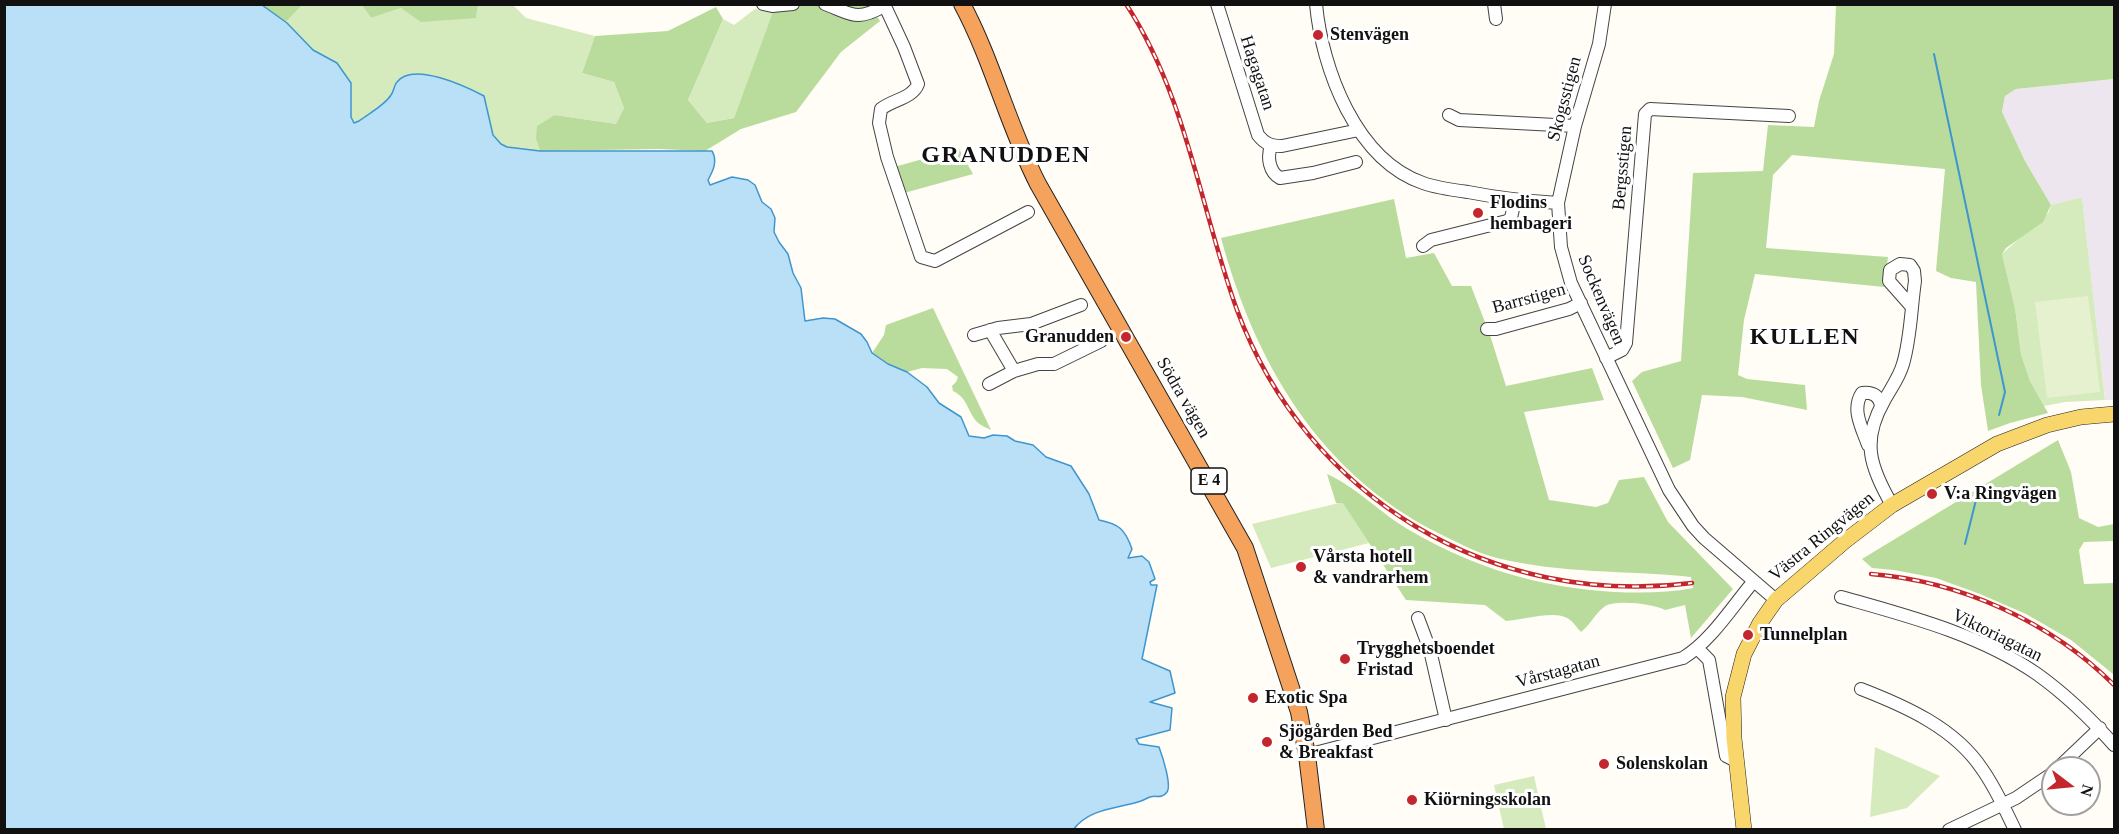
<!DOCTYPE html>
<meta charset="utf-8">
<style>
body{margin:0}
#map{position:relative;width:2119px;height:834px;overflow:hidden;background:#fffdf5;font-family:"Times New Roman",serif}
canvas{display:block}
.frame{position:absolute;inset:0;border:6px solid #111;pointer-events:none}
.north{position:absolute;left:2041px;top:756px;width:60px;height:60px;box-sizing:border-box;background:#fff;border:2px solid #a0a0a0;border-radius:50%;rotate:106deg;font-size:16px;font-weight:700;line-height:24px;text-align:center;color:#111}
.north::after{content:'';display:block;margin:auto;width:21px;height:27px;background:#c4262e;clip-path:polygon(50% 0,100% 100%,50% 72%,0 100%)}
</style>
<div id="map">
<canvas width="2119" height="834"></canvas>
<div class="frame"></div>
<div class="north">N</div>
</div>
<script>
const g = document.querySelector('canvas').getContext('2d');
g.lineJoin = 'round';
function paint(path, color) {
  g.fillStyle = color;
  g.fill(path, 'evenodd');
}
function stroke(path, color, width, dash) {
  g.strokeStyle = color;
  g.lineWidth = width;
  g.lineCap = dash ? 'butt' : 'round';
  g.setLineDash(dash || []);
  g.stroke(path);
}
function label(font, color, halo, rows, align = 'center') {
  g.font = font + ' "Times New Roman",serif';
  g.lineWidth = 6;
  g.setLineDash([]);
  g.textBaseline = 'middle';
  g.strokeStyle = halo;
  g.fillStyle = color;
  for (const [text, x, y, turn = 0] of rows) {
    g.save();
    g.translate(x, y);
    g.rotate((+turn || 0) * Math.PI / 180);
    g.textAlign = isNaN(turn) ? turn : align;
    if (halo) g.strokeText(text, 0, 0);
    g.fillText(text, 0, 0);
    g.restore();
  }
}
const industrial = new Path2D(`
 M2114,79V400H2105L2082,197L2051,205L2025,161L2002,113L2005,96L2016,89Z`);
const green = new Path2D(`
 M302,5H362L371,18L401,8L476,18L478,5H513L526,18L595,36L582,73L614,82L624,108L616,124L555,115L536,139L540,151C530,150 516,151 506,147C488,140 490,112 484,96L431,75L406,76L397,81L390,97L359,121L354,123L351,117V82L337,63L313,50L286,22Z
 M755,9L773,13L734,118L707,123L688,100L723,19L734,25Z
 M2082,197L2105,400L2065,402L2044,406L2030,381L2021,354L2015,308L2002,254L2049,212L2051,205Z
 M1343,502L1369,543L1271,568L1252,524Z
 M1875,747L1940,776L1907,808L1870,817Z
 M1534,776L1546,829H1504L1494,785Z`);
const forest = new Path2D(`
 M262,5H302L286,22Z
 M362,5H478L476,18L421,22L401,8L371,18Z
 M774,5H870L880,21L841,52L796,112L741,129L705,151L659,149L540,151L536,139L537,126L555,115L616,124L624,108L614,82L582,73L595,36L668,31L716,7L723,19L688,100L707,123L734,118L774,9Z
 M1836,5H2114V79L2016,89L2005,96L2002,112L2025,161L2051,205L2043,222L2006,248L2002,254L2015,308L2021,354L2030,381L2048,413L2010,423L1988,431L1981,385L1976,282L1951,278L1936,271L1945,169L1792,155L1773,175L1766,248L1888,257L1884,287L1755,274L1744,320L1738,375L1747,379L1805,385L1807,410L1742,397L1702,395L1690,460L1673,468L1632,381L1642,372L1681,361L1693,173L1763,171L1768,125L1814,127L1819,101L1834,54Z
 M959,149L973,174L904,193L894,167Z
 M1394,199L1406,258L1434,253L1452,286H1471L1490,335L1506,386L1592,368L1604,400L1524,412L1549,500L1596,507L1608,503L1619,480L1644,477L1668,522L1733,589L1691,638L1685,605L1665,610C1654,604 1614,599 1604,607C1594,615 1591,624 1581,632C1577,628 1572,620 1567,618C1555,610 1522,620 1506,621L1485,605L1406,600L1343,503H1336L1327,474C1358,488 1381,514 1411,531C1474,568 1542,588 1615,592C1641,593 1668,593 1693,588L1691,577C1626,570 1561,574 1497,558C1476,553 1457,542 1438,533C1319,473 1255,363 1221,238Z
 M933,308L991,430C987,428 980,425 977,422C968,412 967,397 953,391L952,386L956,382L958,377L947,369L922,368L907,372L888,364L872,353L884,335L886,325Z
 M2058,440L2071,472L2079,518L2098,527L2114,524V541L2084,542L2079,550L2084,584L2114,583V671L2113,674L2071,640L2026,614L1980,594L1936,578L1894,570L1872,568L1862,559Z`);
const pitch = new Path2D(`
 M2088,296L2100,392L2047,398L2035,302Z`);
const water = new Path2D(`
 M5,4L262,5L287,23L313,50L337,63L351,83V117L354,123L359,121C368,114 385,105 391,95C394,91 394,85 397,82C413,61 467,87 484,96L493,135L501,144L507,147L540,151H712C718,161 713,171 708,180L710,185L732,177L748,180L755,185L762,202L771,209L775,218L774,232L779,242L788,254L793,273L801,288L805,321L823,318L835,319L861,334L867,342L872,353L888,364L907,372L927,387L939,403L961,417L969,436L984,438L993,435L1007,436L1015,441L1033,445L1046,457L1071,466L1089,494L1099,520C1119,524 1125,529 1132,549L1128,558L1142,556L1149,562L1155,579L1150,582L1151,585H1157L1142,659L1170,671L1175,693L1150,702L1172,708L1170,730L1136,739L1139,744L1159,747C1162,755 1172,785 1167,792C1162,799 1156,795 1150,797C1147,798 1144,800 1141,801C1117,809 1089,808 1073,830L5,829Z`);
const stream = new Path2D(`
 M1934,54L2005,392L1999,415
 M1965,544L1977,496`);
const minor = new Path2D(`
 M763,4L772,6L793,4
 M825,4C852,14 856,22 884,6
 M884,4L904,47L918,84C913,98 892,100 881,109L879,123L887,157L921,257L935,261L1028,212
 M1217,4L1258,135C1265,144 1271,146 1282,146L1359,130
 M1316,4C1322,69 1356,160 1423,183C1437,188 1453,190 1468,192C1498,198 1527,201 1558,203
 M1494,4L1496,19
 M1605,4L1599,44L1575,126L1558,203L1561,247L1571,283L1669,490L1693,526L1704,538L1776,600
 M1449,115L1459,120L1575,126
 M1271,146C1267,157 1269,172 1280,178L1313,173L1356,162
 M1423,246L1431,240L1507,221L1511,218L1515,200
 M1487,329H1496L1569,309L1581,303
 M990,330L1014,371
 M974,335L998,328L1031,324L1081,305
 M1606,358L1622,350L1626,343L1645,114L1650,109L1789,116
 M989,384L1014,371L1038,364H1054L1101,341
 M1868,445C1862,428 1851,409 1862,393C1872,392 1879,395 1881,406
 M1892,505C1870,467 1861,441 1884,401C1891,388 1899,378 1903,364C1911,337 1911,308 1915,281L1914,271L1910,265L1900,264L1890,270L1889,281L1912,307
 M1841,597C1908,616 1979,634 2037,674C2065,694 2091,719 2114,745
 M1418,618L1430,650L1446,720
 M1697,648L1709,660L1726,756L1736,761
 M1861,689C1905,706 1955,728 1982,769C1995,787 2005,809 2015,830
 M1307,755L1683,658C1711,641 1732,607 1753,582
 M2058,768L2100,728
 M1949,830L2016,798L2053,773`);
const major = new Path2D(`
 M1744,830L1734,738L1733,697L1744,654L1760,623L1776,600L1845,541L1892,505L1997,444L2047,425L2081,417L2114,414`);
const highway = new Path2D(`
 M962,4C993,62 1008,126 1038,184L1245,548L1299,712L1307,755L1316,830`);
const rail = new Path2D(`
 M1126,4C1187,97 1200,208 1237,310C1307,499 1493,608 1692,583
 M1871,574C1960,581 2051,622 2114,685`);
const markers = [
 [1318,35,6,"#c4262e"],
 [1478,213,6,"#c4262e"],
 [1126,337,6,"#c4262e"],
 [1932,494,6,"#c4262e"],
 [1301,567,6,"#c4262e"],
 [1748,635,6,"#c4262e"],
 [1345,659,6,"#c4262e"],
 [1253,698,6,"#c4262e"],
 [1267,742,6,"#c4262e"],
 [1604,764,6,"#c4262e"],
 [1412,800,6,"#c4262e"]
];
const shields = [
 [1209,481,36]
];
const shieldNames = [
 ["E 4",1209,481]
];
const poiNames = [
 ["Stenvägen",1330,35],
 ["Flodins",1490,203],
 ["hembageri",1490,224],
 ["Granudden",1114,337,"right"],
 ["V:a Ringvägen",1944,494],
 ["Vårsta hotell",1313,557],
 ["& vandrarhem",1313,578],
 ["Tunnelplan",1760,635],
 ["Trygghetsboendet",1357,649],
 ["Fristad",1357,670],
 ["Exotic Spa",1265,698],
 ["Sjögården Bed",1279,732],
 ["& Breakfast",1279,753],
 ["Solenskolan",1616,764],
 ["Kiörningsskolan",1424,800]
];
const streetNames = [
 ["Hagagatan",1257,73,72],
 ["Skogsstigen",1565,99,-75],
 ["Bergsstigen",1623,168,-85],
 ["Barrstigen",1529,299,-15],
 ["Sockenvägen",1601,300,67],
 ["Södra vägen",1183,398,60],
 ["Västra Ringvägen",1822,537,-39],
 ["Viktoriagatan",1997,636,26],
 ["Vårstagatan",1558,672,-15]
];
const districtNames = [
 ["GRANUDDEN",1006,156],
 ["KULLEN",1805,338]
];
paint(industrial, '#eee6ef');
paint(green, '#d5ebbd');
paint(forest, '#b9dc9c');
paint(pitch, '#e6f2cf');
paint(water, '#b9e0f7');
stroke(water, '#3f96cf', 1.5);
stroke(stream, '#3f96cf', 2);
stroke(minor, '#444', 14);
stroke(major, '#222', 16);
stroke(highway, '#222', 18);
stroke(minor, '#fff', 12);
stroke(major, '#f9d66b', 15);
stroke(highway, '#f5a25d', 16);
stroke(rail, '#c4262e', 4.5);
stroke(rail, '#fff', 2, [7]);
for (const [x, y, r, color] of markers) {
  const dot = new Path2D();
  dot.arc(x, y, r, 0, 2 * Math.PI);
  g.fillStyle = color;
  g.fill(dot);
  stroke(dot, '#fff', 2);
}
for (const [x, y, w] of shields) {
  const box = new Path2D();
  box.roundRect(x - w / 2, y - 13, w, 26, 4.5);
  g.fillStyle = '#fff';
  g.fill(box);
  stroke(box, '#111', 1.5);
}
label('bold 16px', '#111', null, shieldNames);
label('bold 18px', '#111', '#fff', poiNames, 'left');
label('18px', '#111', '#fff', streetNames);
g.letterSpacing = '1.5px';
label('bold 24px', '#111', '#fff', districtNames);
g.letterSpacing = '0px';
</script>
